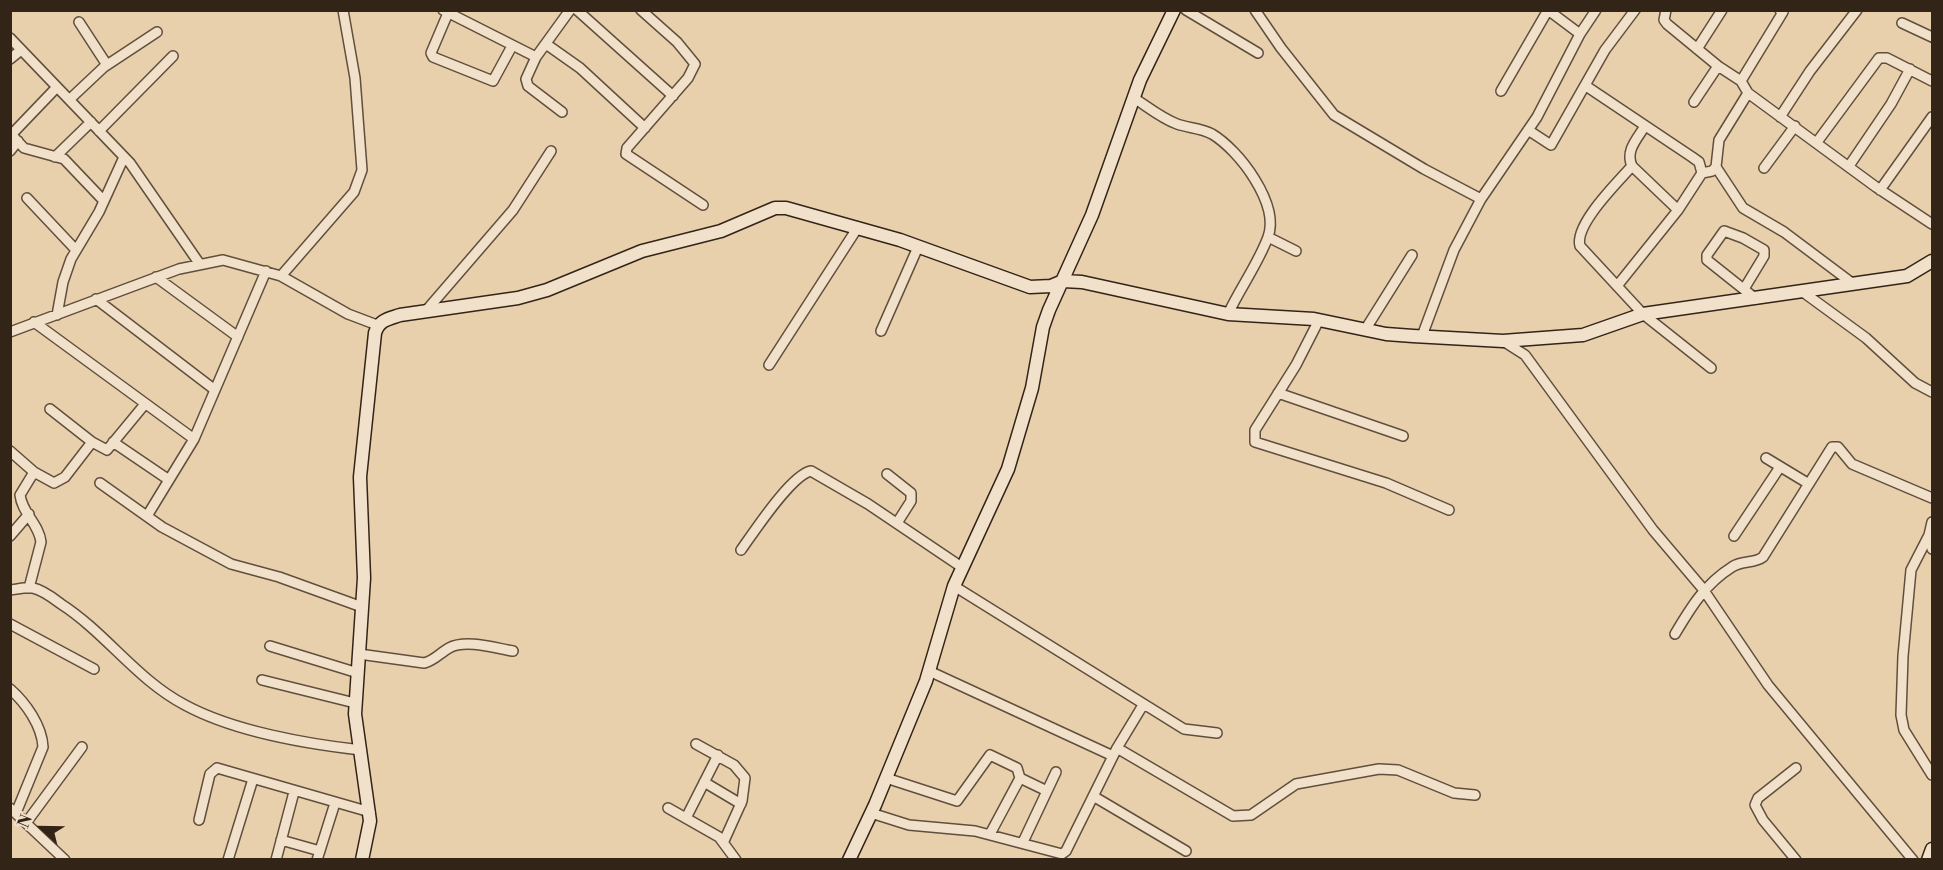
<!DOCTYPE html>
<style>
body{margin:0}
#map{position:relative;width:1943px;height:870px;overflow:hidden;background:#e9d0ad;font-family:"Libre Bodoni",serif}
canvas{display:block}
.frame{position:absolute;inset:0;border:12px solid #332418;pointer-events:none}
.north{position:absolute;left:12px;top:798px;width:60px;height:60px;-webkit-text-stroke:4px #f1e0ca;paint-order:stroke;rotate:292deg;font-size:16px;font-weight:700;line-height:24px;text-align:center;color:#332418}
.north::after{content:'';display:block;margin:auto;width:21px;height:27px;background:#332418;clip-path:polygon(50% 0,100% 100%,50% 72%,0 100%)}
</style>
<div id="map">
<canvas width="1943" height="870"></canvas>
<div class="frame"></div>
<div class="north">N</div>
</div>
<script>
const g = document.querySelector('canvas').getContext('2d');
g.lineJoin = 'round';
function stroke(path, color, width, dash) {
  g.strokeStyle = color;
  g.lineWidth = width;
  g.lineCap = dash ? 'butt' : 'round';
  g.setLineDash(dash || []);
  g.stroke(path);
}
const street = new Path2D(`
 M443,10L536,57
 M577,10L673,96
 M641,10L677,42L695,64L688,78L627,148L626,154L703,205
 M1186,10L1258,53
 M1255,10L1281,48L1334,115L1424,169L1481,199
 M1666,10L1664,20L1667,24L1718,66L1741,81
 M1780,10L1783,12L1741,81L1748,93L1876,187L1932,224
 M448,13L431,53L433,57L493,81L512,46
 M79,22L107,65
 M1902,23L1932,37
 M1580,34L1596,10
 M10,38L130,163L199,263
 M546,44L580,68L645,128
 M1697,49L1722,10
 M10,59L21,50
 M1586,86L1692,157L1699,162L1702,173L1678,210L1617,286
 M1501,91L1548,10
 M1134,98C1148,107 1161,118 1177,124C1188,128 1201,128 1212,134C1239,150 1280,204 1268,237C1258,264 1240,288 1228,314
 M70,99L104,67L157,32
 M1694,102L1718,66
 M562,112L528,86L526,79L536,57L570,10
 M1780,117L1810,71L1857,10
 M1645,126C1637,139 1625,151 1632,166L1678,210
 M1528,130L1551,145L1605,50L1635,10
 M99,131L173,56
 M10,133L24,148L64,159L104,201
 M12,134L57,87
 M1817,142L1879,58H1887L1932,81
 M10,151L18,141
 M55,157L91,122
 M1632,166C1617,183 1574,225 1580,246L1643,314L1711,368
 M1849,166L1891,104L1910,69
 M1716,167L1743,208L1784,232L1852,283
 M1764,168L1795,126
 M1702,173L1712,171L1716,167L1719,140L1748,93
 M1880,190L1932,117
 M27,198L76,250
 M1268,237L1296,251
 M281,276L354,192L362,170L355,78L343,10
 M156,277L238,337
 M1744,289L1764,256V250L1743,238L1724,231L1707,255V260L1756,299
 M1803,292L1866,338L1915,383L1932,392
 M96,299L215,390
 M425,312L513,210L551,151
 M57,315L63,282L71,259L99,212L124,157
 M1319,320L1296,365L1255,430V442L1386,483L1449,510
 M34,322L194,439
 M1365,330L1412,255
 M881,331L918,247
 M10,332L179,269L223,260L281,276L348,314L377,325
 M1422,336L1454,250L1481,199L1537,117L1580,34L1548,10
 M1503,341L1525,355L1653,530L1703,589L1768,685L1913,860
 M769,365L858,227
 M1278,393L1403,436
 M50,409L92,442L107,450L145,404
 M113,442L169,480
 M10,451L34,472L54,483L65,477L92,442
 M1766,458L1809,484
 M887,474L911,493V501L897,523
 M100,483L162,527L231,564L279,577L362,607
 M147,516L194,439L266,271
 M1932,522L1929,535L1932,549
 M1929,535L1911,570L1903,656L1901,715L1904,730L1932,775
 M10,536L29,514
 M1734,536L1780,467
 M741,550C754,532 791,475 811,471L868,504L963,568
 M954,586L1184,729L1217,733
 M29,588L41,542C39,524 22,513 20,495L34,472
 M10,590C18,589 26,587 33,588C43,590 53,598 61,604C106,633 137,680 185,705C233,731 307,744 361,750
 M10,624L94,669
 M1675,634C1691,607 1705,584 1732,567C1742,560 1754,564 1763,557L1832,447H1838L1852,464L1932,498
 M270,646L358,673
 M359,654L424,663C434,661 440,653 449,648C466,639 495,648 513,651
 M929,671L1113,756
 M262,680L355,703
 M10,689C26,703 42,726 43,747L16,813
 M696,744L734,765L745,778L742,801L724,841
 M1117,748L1233,816L1251,815L1296,784L1379,769L1398,770L1454,793L1475,795
 M1796,768L1758,798L1755,805L1763,820L1796,860
 M886,778L957,801L990,755L1017,768L1020,778L990,834
 M1020,778L1047,791
 M704,782L741,804
 M1093,796L1186,851
 M10,808L65,860
 M668,808L719,837L736,860
 M871,813L909,825L975,831L1062,854L1066,851L1117,748L1143,705
 M686,818L718,755
 M199,820L210,774L217,768L370,812
 M26,823L82,747
 M281,840L320,851
 M1023,842L1056,772
 M228,860L253,779
 M276,860L294,792
 M317,860L335,803`);
const secondary = new Path2D(`
 M362,860L370,821L355,714L364,578L360,477L375,333C379,320 388,319 400,315L518,298L547,290L642,251L721,231L775,208H786L900,240L1030,287L1051,286L1063,281L1082,282L1228,314L1314,319L1386,334L1413,336L1503,341L1583,335L1643,314L1907,276L1932,261
 M849,860L875,805L926,681L954,586L1008,469L1032,388L1043,327L1049,310L1092,215L1140,80L1174,10
 M1928,860L1932,849`);
stroke(street, '#604f3d', 12);
stroke(secondary, '#332418', 15);
stroke(street, '#f1e0ca', 9);
stroke(secondary, '#f1e0ca', 12);
</script>
